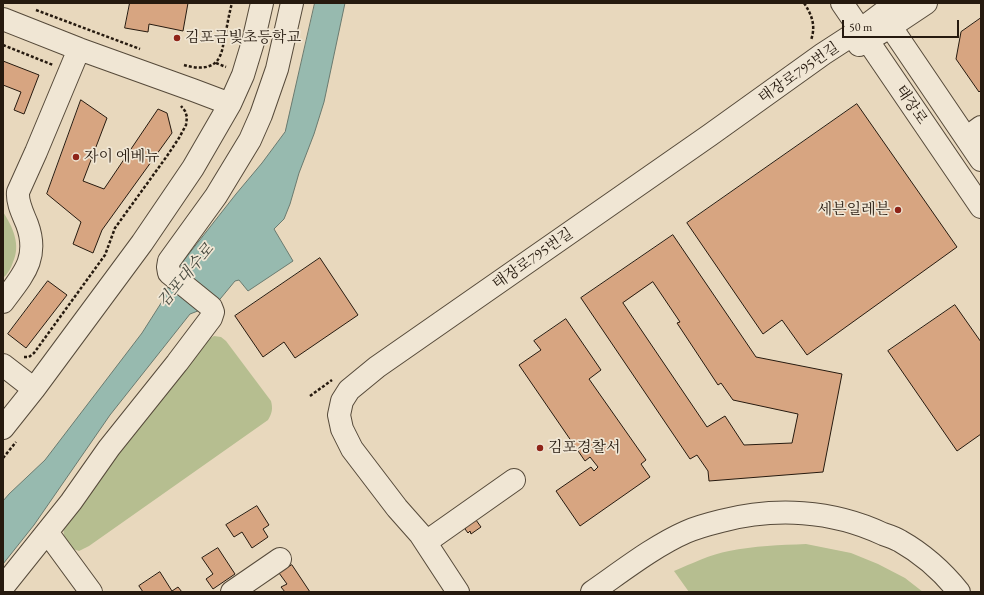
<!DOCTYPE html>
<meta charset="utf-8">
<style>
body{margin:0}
#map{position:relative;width:984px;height:595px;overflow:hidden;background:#e8d8bd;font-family:"EB Garamond",serif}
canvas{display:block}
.frame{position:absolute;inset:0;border:4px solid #261a0f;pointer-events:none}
.scale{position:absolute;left:842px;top:20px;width:117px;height:18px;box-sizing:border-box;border:2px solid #261a0f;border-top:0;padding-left:5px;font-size:12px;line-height:14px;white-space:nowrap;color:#261a0f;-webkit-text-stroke:3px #f0e6d4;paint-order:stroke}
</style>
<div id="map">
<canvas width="984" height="595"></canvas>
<div class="frame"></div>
<div class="scale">50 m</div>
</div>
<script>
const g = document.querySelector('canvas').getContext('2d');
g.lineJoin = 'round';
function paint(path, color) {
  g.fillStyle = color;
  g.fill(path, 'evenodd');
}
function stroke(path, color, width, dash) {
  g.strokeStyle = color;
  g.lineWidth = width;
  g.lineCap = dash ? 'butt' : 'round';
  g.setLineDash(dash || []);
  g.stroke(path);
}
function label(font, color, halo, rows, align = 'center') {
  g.font = font + ' "EB Garamond","Noto Serif KR",serif';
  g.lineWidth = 3.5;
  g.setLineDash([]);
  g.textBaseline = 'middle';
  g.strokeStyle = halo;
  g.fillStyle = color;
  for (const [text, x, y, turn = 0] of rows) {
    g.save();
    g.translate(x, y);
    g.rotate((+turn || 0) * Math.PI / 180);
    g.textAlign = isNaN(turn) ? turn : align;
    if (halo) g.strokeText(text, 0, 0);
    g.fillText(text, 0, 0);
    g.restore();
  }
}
const green = new Path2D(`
 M3,212C13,227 21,245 13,262C11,268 8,274 3,278Z
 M214,336L221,337L226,341L271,401C273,409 272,413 268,420L89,546L79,551L73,549C66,539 61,536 65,524L99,478L200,348L209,339Z
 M806,544L851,553L878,564L905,578L923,592H689L674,571C691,564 711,554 729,551C754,546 780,545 806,544Z`);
const water = new Path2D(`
 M315,3H345L324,102L314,134L299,173L290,204L284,219L274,229L293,261L248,291L239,280L235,281L216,304L190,314L110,415L34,525L3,564V501L9,494L45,460L142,333L163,300L173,274L236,194L262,163L285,132Z`);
const building = new Path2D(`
 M130,3H188L183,31L149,24L148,32L125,28Z
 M981,18V90L979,92L956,59L961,32Z
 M3,61L39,75L24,114L14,110L21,92L3,85Z
 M81,100L107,118L83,181L104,189L158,109L167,113L172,133L102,230L93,253L73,244L81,222L47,194Z
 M857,104L957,247L807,355L782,320L763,334L687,223Z
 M673,235L756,357L842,374L823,472L709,481L708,471L697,455L690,459L581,298ZM653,282L680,322L677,323L718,385L721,383L733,400L798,414L792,443L744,445L725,416L707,427L623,303Z
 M320,258L358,315L295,358L284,342L263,357L235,316Z
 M48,281L67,295L26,348L8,334Z
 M955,305L981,342V434L957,451L888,351Z
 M566,319L601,370L589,379L646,460L641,464L650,477L580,526L556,491L591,467L594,471L598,467L590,457L585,461L519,365L541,350L534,341Z
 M257,506L269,525L263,529L268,537L252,548L242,532L234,537L226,525Z
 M476,520L481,527L471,534L470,531L468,533L465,529L467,527L466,526Z
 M218,548L235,574L213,589L206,579L213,574L202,558Z
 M292,565L310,592H285L281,587L287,584L279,573Z
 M160,572L172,591L178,587L182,592H143L139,586Z`);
const path = new Path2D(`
 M804,3C812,15 816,26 811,40
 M36,10L140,49
 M3,45L53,65
 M216,63L226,67
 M184,65C197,69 214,70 220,56C223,50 223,43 225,37C227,26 229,14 232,3
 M24,357H29L34,353L105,255L115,228L167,156L179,138L186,125L187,117L185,111L181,106
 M310,396L332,380
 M3,458L16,442`);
const minor = new Path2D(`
 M842,3L981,207
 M882,14L981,160
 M3,19L79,49L193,90L230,104
 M859,45L890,27L926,3
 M966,138L981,127
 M3,302C22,276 40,259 27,224C23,214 17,203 18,192L36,152L79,49
 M3,365L34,389
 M3,428L34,389L142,243L193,168L230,104L243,75L253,42L262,3
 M47,532L91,592
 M426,542L514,480
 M3,587L71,502L109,448L177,363L211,318L213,312L211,307L169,273L168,267L169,261L216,196L250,140L261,115L277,69L292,3
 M232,592L280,559
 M458,592L420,534L397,508L352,449L342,429L339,415L342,401L349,390L377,367L710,135L823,54L860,30L896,3
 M592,592C621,572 654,546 686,532C697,527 709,524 721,521C775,507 832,510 883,534C889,536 895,538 900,541C923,554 943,572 959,592`);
const markers = [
 [177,38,4,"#8f2418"],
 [76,157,4,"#8f2418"],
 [898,210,4,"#8f2418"],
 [540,448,4,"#8f2418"]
];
const poiNames = [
 ["김포금빛초등학교",185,38],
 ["자이 에베뉴",84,157],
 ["세븐일레븐",890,210,"right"],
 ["김포경찰서",548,448]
];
const streetNames = [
 ["태장로795번길",799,73,-35],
 ["태장로",911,105,56],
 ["태장로795번길",533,259,-35]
];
const waterNames = [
 ["김포대수로",186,276,-50]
];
paint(green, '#b6be90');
paint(water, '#97baaf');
stroke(water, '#6a7a6f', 1);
paint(building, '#d7a581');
stroke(building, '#261a0f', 1);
stroke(minor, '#564a3a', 24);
stroke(path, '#261a0f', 2.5, [3, 2]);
stroke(minor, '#f0e6d4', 22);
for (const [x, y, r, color] of markers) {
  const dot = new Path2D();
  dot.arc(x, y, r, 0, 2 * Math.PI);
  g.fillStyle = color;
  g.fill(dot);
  stroke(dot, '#f0e6d4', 1.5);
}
label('15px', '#261a0f', '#f0e6d4', poiNames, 'left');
label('15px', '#261a0f', '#f0e6d4', streetNames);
label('italic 16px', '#484a3f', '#f0e6d4', waterNames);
</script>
